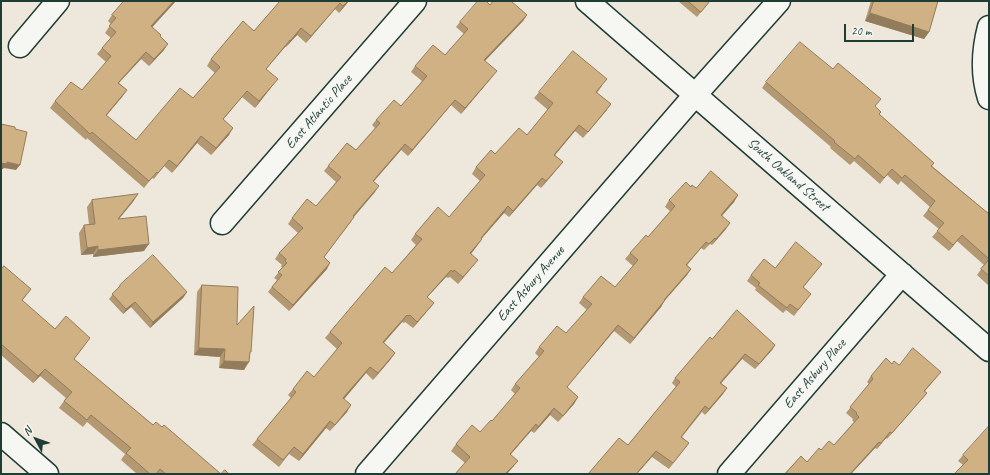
<!DOCTYPE html>
<style>
body{margin:0}
#map{position:relative;width:990px;height:475px;overflow:hidden;background:#eee8dc;font-family:Caveat,sans-serif}
canvas{display:block}
.frame{position:absolute;inset:0;border:2px solid #1f3d34;pointer-events:none}
.north{position:absolute;left:16px;top:419px;width:40px;height:40px;-webkit-text-stroke:3px #f6f6f2;paint-order:stroke;rotate:311deg;font-size:11px;font-weight:700;line-height:16px;text-align:center;color:#1f3d34}
.north::after{content:'';display:block;margin:auto;width:14px;height:18px;background:#1f3d34;clip-path:polygon(50% 0,100% 100%,50% 72%,0 100%)}
.scale{position:absolute;left:844px;top:24px;width:70px;height:18px;box-sizing:border-box;border:2px solid #1f3d34;border-top:0;padding-left:5px;font-size:12px;line-height:14px;white-space:nowrap;color:#1f3d34;-webkit-text-stroke:3px #f6f6f2;paint-order:stroke}
</style>
<div id="map">
<canvas width="990" height="475"></canvas>
<div class="frame"></div>
<div class="north">N</div>
<div class="scale">20 m</div>
</div>
<script>
const g = document.querySelector('canvas').getContext('2d');
g.lineJoin = 'round';
function stroke(path, color, width, dash) {
  g.strokeStyle = color;
  g.lineWidth = width;
  g.lineCap = dash ? 'butt' : 'round';
  g.setLineDash(dash || []);
  g.stroke(path);
}
function paint(path, color) {
  g.fillStyle = color;
  g.fill(path, 'evenodd');
}
function label(font, color, halo, rows, align = 'center') {
  g.font = font + ' Caveat,sans-serif';
  g.lineWidth = 3;
  g.setLineDash([]);
  g.textBaseline = 'middle';
  g.strokeStyle = halo;
  g.fillStyle = color;
  for (const [text, x, y, turn = 0] of rows) {
    g.save();
    g.translate(x, y);
    g.rotate((+turn || 0) * Math.PI / 180);
    g.textAlign = isNaN(turn) ? turn : align;
    if (halo) g.strokeText(text, 0, 0);
    g.fillText(text, 0, 0);
    g.restore();
  }
}
const minor = new Path2D(`
 M587,1L989,350
 M989,27C983,50 982,76 989,98
 M20,46L58,1
 M222,223L415,1
 M1,434L47,474
 M367,474L695,95L779,1
 M729,474L902,274`);
const wall = new Path2D(`
 M124,1H176L152,27L160,36L164,50L149,66L141,59L119,83L127,90L122,97L106,116L136,140L193,98L215,73L207,66L211,59L254,31L280,1H349L339,13L335,9L306,43L297,35L286,47H285L266,69L273,85L255,108L242,97L223,120L229,135L211,155L197,143L172,173L164,166L154,179L152,178L144,188L87,138L86,140L50,108L55,101L82,90L106,62L97,54L102,48L111,38L105,33L111,24L108,21L112,15Z
 M678,1H710L697,17Z
 M871,1H938L929,32L924,39L865,21Z
 M490,5L527,15L523,21L485,61L493,76L461,114L451,105L408,156L401,150L373,182L375,192L354,217L350,223L324,257L327,269L289,311L268,292L277,280L274,278L282,268L281,266L282,265L275,259L279,253L298,233L288,224L292,218L316,206L336,182L324,171L328,166L356,150L375,128L372,125L376,120L401,106L422,81L411,72L415,66L445,55L464,34L456,27L460,22Z
 M833,69L875,106L879,114L934,163L932,166L989,214V286L977,275L984,265L957,241L949,251L932,237L939,229L923,216L930,207L901,181L898,185L887,175L880,184L854,161L850,165L830,148L831,147L762,88L766,82Z
 M602,86L597,93L611,104L606,111L583,138L575,131L555,155L563,162L558,168L541,188L537,185L509,217L504,213L481,239H482L471,254L473,266L458,284L450,277L448,278L446,277L427,297L434,303L429,309L413,328L405,322L404,323L402,322L384,343L395,353L390,360L373,380L366,373L344,399L347,412L330,431L326,428L299,461L289,454L279,467L252,445L257,439L291,398L288,395L293,389L314,377L337,349L325,338L330,332L392,273L416,245L411,240L415,234L449,217L480,181L472,174L476,167L495,154L527,135L548,110L534,98L539,92Z
 M691,187L738,195L734,202L722,216L726,229L712,245L710,244L704,250L701,248L687,265L691,269L687,275L665,300L661,307L630,344L614,331L567,387L578,397L574,404L558,422L550,415L534,433L531,431L510,455L518,461L513,467L465,463L451,451L456,444L480,432L492,421L515,394L511,390L515,384L539,357L535,353L539,347L566,333L587,310L579,303L583,297L615,287L633,266L625,259L630,253L648,237L670,211L665,207L669,200Z
 M138,194L119,219L144,251L93,257V254L81,255L79,233L84,225H89L87,207L92,200Z
 M822,264L803,288L807,299L794,316L786,310L783,313L755,290L756,288L747,281L751,275L775,268Z
 M1,270L31,289L22,301L55,329L85,345L74,359L153,425L221,474H137L121,460L125,454L87,422L83,427L59,408L66,398L40,376L33,383L1,355Z
 M120,285L187,292L183,298L150,328L131,307L123,314L109,299Z
 M202,285L237,325L250,354L244,370L219,368L220,357L194,355L197,292Z
 M712,339L775,345L772,350L755,369L742,359L721,383L727,388L723,394L705,415L702,412L682,437L689,443L669,469L652,457L628,445L676,387L672,383L675,378Z
 M892,364L899,365L936,378L924,391L927,393L922,399L887,439L886,438L877,449L875,448L851,474H784L801,456L807,462L821,450L834,445L854,422L852,420L853,419L846,413L869,384L867,382L871,376Z
 M963,455L989,474L963,465L958,461Z`);
const shadedWall = new Path2D(`
 M174,1H176L147,33L151,26Z
 M348,1H349L339,13L343,6Z
 M340,3L335,9L306,43L311,36Z
 M870,13L929,32L924,39L865,21Z
 M527,15L523,21L480,66L484,60Z
 M301,28L297,35L286,47L290,41Z
 M290,40L285,47L261,75L266,69Z
 M168,44L164,50L149,66L154,59Z
 M146,52L141,59L113,89L118,83Z
 M497,71L493,76L461,114L465,108Z
 M278,79L273,85L255,108L259,101Z
 M127,90L122,97L101,122L106,115Z
 M455,100L451,105L408,156L412,150Z
 M611,104L606,111L583,138L588,132Z
 M579,125L575,131L550,161L554,155Z
 M233,128L229,135L211,155L216,148Z
 M201,136L197,143L172,173L177,166Z
 M405,144L401,150L369,187L373,181Z
 M7,162L20,165L16,170L4,168L3,169H1V163Z
 M563,162L558,168L541,188L546,181Z
 M542,178L537,185L509,217L513,211Z
 M379,186L375,192L349,222L353,216Z
 M138,194L133,202L113,226L118,219Z
 M738,195L734,202L717,221L721,215Z
 M508,206L504,213L476,245L481,238Z
 M730,223L726,229L712,245L716,239Z
 M962,235L957,241L949,251L953,245Z
 M482,239L477,246L466,260L470,253Z
 M706,242L701,248L682,271L686,265Z
 M149,244L144,251L93,257L98,250Z
 M98,246L93,254L81,255L87,248Z
 M478,260L458,284L463,277Z
 M330,263L327,269L289,311L293,305Z
 M691,269L687,275L660,306L664,300Z
 M451,270L446,277L422,303L427,297Z
 M187,292L183,298L150,328L153,322Z
 M665,300L661,307L630,344L634,338Z
 M135,302L131,307L123,314L126,309Z
 M434,303L429,309L413,328L417,322Z
 M407,315L402,322L378,349L383,342Z
 M618,325L614,331L562,393L567,387Z
 M775,345L772,350L755,369L759,364Z
 M199,348L225,349L220,357L194,355Z
 M395,353L390,360L373,380L378,373Z
 M745,354L742,359L717,388L720,383Z
 M224,361L249,362L244,370L219,368Z
 M370,367L366,373L339,405L343,398Z
 M45,369L40,376L33,383L38,376Z
 M941,372L936,378L920,397L924,391Z
 M727,388L723,394L705,415L709,409Z
 M927,393L922,399L887,439L892,433Z
 M578,397L574,404L558,422L563,416Z
 M351,405L347,412L330,431L335,425Z
 M554,408L550,415L534,433L538,427Z
 M330,421L326,428L299,461L303,454Z
 M536,424L531,431L505,461L510,454Z
 M890,432L886,438L877,449L881,443Z
 M879,442L875,448L851,474H850Z
 M656,451L652,457L637,474H636Z
 M518,461L513,467L507,474H505Z`);
const building = new Path2D(`
 M124,1H174L151,26L161,35L160,36L168,44L154,59L146,52L118,83L127,90L106,115L136,140L180,88L193,98L220,67L211,59L243,21L254,31L280,1H348L343,6L340,3L311,36L301,28L290,41V40L266,69L278,79L259,101L247,91L223,119L233,128L216,148L201,136L177,166L169,160L158,173L157,172L149,181L92,132L90,134L55,101L71,82L82,90L111,56L102,48L116,32L109,26L116,18L112,15Z
 M478,1H486L490,5L493,1H511L527,15L484,60L497,71L465,108L455,100L412,150L405,144L373,181L379,186L353,216L354,217L324,257L330,263L293,305L272,287L282,275L278,272L287,263L285,261L286,259L279,253L303,228L292,218L307,199L316,206L341,177L328,166L347,143L356,150L380,123L376,120L394,100L401,106L427,76L415,66L433,45L445,55L468,29L460,22Z
 M688,1H710L701,12Z
 M874,1H938L929,32L870,13Z
 M800,42L833,69L838,63L881,99L875,106L881,112L879,114L934,163L931,166L989,214V259L962,235L953,245L937,231L944,223L928,210L935,201L905,175L902,178L892,169L884,178L858,155L855,159L834,142L835,141L766,82Z
 M573,51L607,79L596,92L611,104L588,132L579,125L554,155L563,162L546,181L542,178L513,211L508,206L481,238L482,239L470,253L478,260L463,277L454,270L453,272L451,270L427,297L434,303L417,322L410,315L408,316L407,315L383,342L395,353L378,373L370,367L343,398L351,405L335,425L330,421L303,454L294,447L283,460L257,439L296,392L293,389L307,371L314,377L342,343L330,332L385,267L392,273L422,239L415,234L438,207L449,217L485,175L476,167L491,150L495,154L519,128L527,135L553,103L539,92Z
 M1,124L15,127V129L27,132L20,165L7,162V164L1,163Z
 M711,171L738,195L721,215L730,223L716,239L715,238L709,244L706,242L686,265L691,269L664,300H665L634,338L618,325L567,387L578,397L563,416L554,408L538,427L536,424L510,454L518,461L505,474H455L470,457L456,444L472,425L480,432L491,420L492,421L520,388L515,384L544,351L539,347L557,326L566,333L592,304L583,297L601,276L615,287L638,260L630,253L646,235L648,237L675,206L669,200L686,182L691,187L692,185L696,188Z
 M138,194L118,219L146,216L149,244L98,250V246L87,248L84,225L95,224L92,200Z
 M796,242L822,264L803,287L811,294L798,310L790,304L787,308L758,285L760,283L751,275L764,259L775,268Z
 M153,255L187,292L153,322L135,302L126,309L112,294L120,286V285Z
 M989,260V276L981,269Z
 M4,266L31,289L22,300L55,329L66,316L90,338L74,359L153,425L156,422L162,427L164,425L221,474H166L160,469L156,474H150L126,453L131,448L91,415L87,420L64,401L72,392L45,369L38,376L1,344V270Z
 M202,285L238,287L237,325L254,306L251,352H250L249,362L224,361L225,349L199,348Z
 M737,310L775,345L759,364L745,354L720,383L727,388L709,409L705,406L681,437L689,443L673,463L656,451L636,474H588L619,438L628,445L680,382L675,378L710,337L712,339Z
 M913,348L941,372L924,391L927,393L892,433L890,432L881,443L879,442L850,474H785L801,456L807,462L819,448L821,450L829,441L834,445L859,417L856,414L857,413L850,407L873,379L871,376L886,358L892,364L894,361L899,365Z
 M989,426V474H954L968,460L963,455Z
 M225,470L229,474H221Z`);
const streetNames = [
 ["East Atlantic Place",319,112,-49],
 ["South Oakland Street",788,175,41],
 ["East Asbury Avenue",531,284,-49],
 ["East Asbury Place",815,374,-49]
];
stroke(minor, '#1f3d34', 25);
stroke(minor, '#f6f6f2', 22);
paint(wall, '#b39872');
paint(shadedWall, '#927c5c');
paint(building, '#d0b184');
stroke(building, '#927c5c', 1);
label('14px', '#1f3d34', '#f6f6f2', streetNames);
</script>
